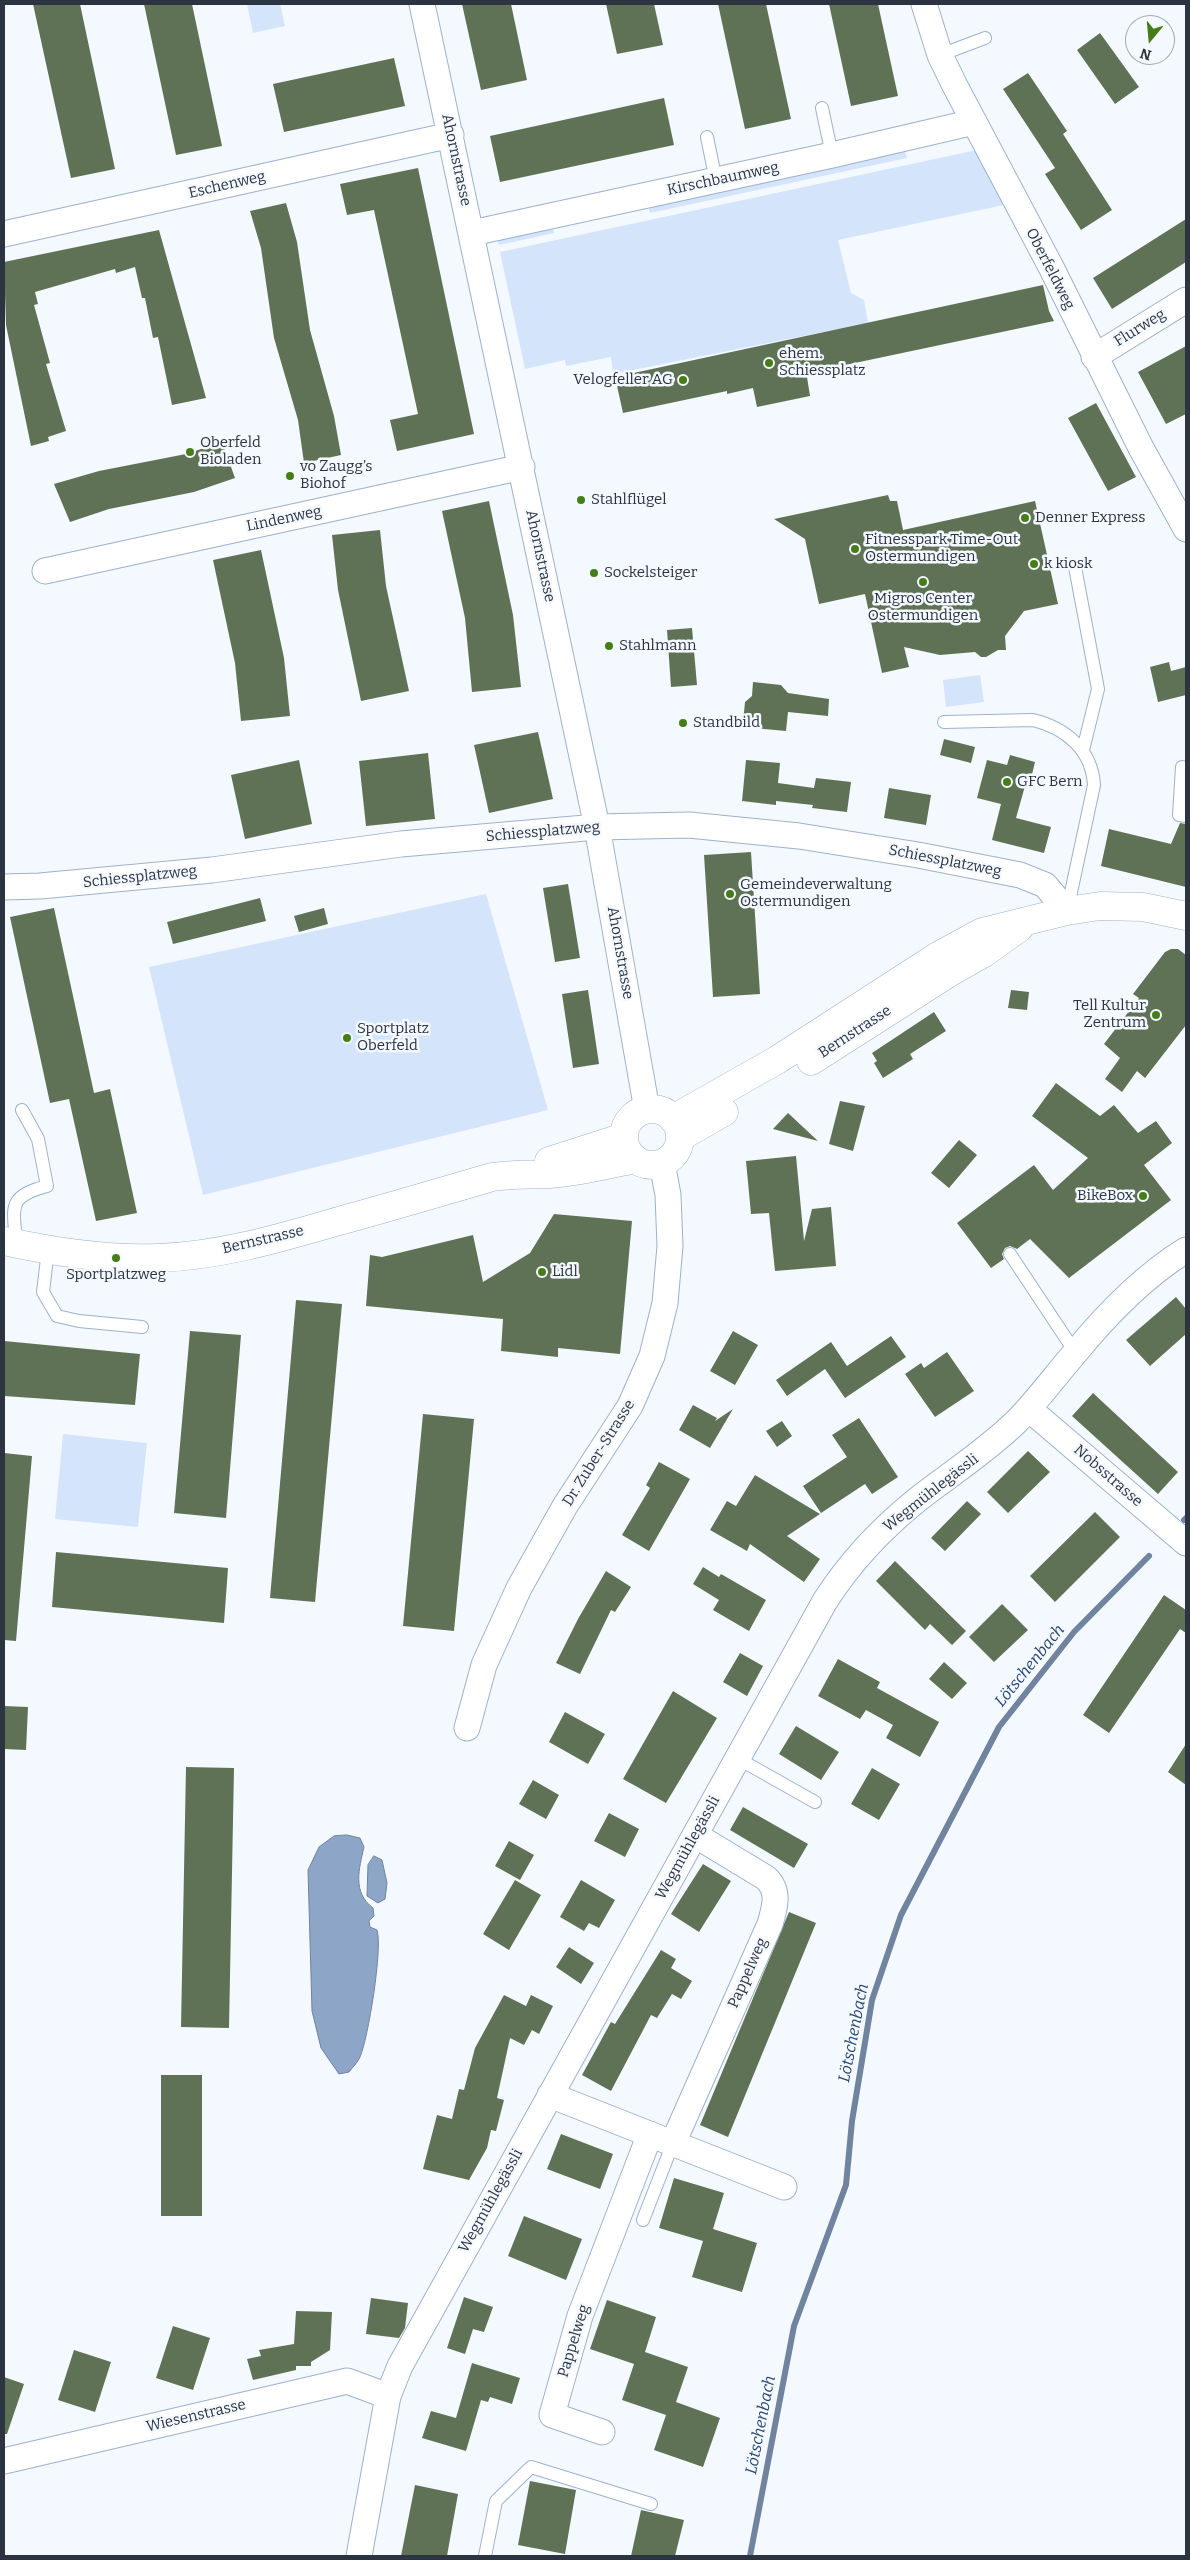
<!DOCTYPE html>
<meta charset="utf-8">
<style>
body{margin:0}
#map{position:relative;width:1190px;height:2560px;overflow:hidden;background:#f4f9ff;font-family:Bitter,serif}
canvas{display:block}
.frame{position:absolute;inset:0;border:5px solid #2c3441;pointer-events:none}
.north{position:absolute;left:1125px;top:15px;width:50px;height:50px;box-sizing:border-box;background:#f4f9ff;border:1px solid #a4aab3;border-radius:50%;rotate:197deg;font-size:14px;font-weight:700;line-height:20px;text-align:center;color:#2c3441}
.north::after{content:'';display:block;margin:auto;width:18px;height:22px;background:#457e17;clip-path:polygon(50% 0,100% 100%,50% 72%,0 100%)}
</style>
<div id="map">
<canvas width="1190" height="2560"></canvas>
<div class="frame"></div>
<div class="north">N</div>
</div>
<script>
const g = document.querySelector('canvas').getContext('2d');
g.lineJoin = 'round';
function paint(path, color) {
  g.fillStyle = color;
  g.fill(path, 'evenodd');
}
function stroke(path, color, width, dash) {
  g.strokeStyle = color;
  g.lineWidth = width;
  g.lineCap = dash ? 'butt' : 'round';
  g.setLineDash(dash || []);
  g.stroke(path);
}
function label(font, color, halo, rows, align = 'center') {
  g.font = font + ' Bitter,serif';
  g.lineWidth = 5;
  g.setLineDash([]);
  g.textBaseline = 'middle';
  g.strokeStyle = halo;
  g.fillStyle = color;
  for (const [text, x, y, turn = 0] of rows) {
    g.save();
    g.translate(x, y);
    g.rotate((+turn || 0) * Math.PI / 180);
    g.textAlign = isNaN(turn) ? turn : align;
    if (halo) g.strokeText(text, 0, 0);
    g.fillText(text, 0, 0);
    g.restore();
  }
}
const green = new Path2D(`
 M247,4H280L285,26L253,33Z
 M977,150L1004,205L838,240L851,293L864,300L868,323L613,374L611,357L566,366L565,360L525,369L500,252Z
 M905,151L907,158L650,213L648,206Z
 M552,227L554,233L499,245L498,241L503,238Z
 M980,675L984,702L946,707L943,680Z
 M486,894L548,1110L203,1195L149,967Z
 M63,1434L147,1443L138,1527L55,1519Z`);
const water = new Path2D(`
 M347,1835L360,1838L364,1847C359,1869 352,1892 373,1908L374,1916L369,1921L370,1927L377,1930C383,1948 368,2039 360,2057C358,2062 352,2068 349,2072L339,2074L321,2048L312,2011L308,1870L319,1847L334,1836Z
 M374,1856L382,1860L387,1883L385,1899L378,1903L367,1896L368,1865Z`);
const stream = new Path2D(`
 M1184,1520L1186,1518
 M750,2556L794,2326L846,2185L852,2121L872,2000L901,1915L999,1727L1074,1632L1149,1556`);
const building = new Path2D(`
 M33,4H80L115,169L71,178Z
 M144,4H192L222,146L176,155Z
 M462,4H511L527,80L481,90Z
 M606,4H654L663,45L617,54Z
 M718,4H766L791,119L745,129Z
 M829,4H878L898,96L851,106Z
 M1100,33L1139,87L1115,104L1077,50Z
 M394,58L405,106L284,132L273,84Z
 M1028,73L1067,131L1063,134L1112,210L1081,230L1045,174L1055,168L1003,89Z
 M664,98L674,145L500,182L490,136Z
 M418,168L474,434L397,451L390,420L418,414L374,210L347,215L340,184Z
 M286,203L297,242L310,330L334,416L341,455L304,463L298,420L274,338L261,248L250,211Z
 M1186,219V262L1112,309L1093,278Z
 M159,230L206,398L172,405L158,337L153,338L145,298H142L135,267L116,273L115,269L35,292L38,304L34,305L50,363L46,364L66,431L48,437L49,441L31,446L6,325L4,262Z
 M1043,285L1049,311L1054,321L831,368L832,371L807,377L810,396L757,407L753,388L727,394V391L623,413L615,377Z
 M1186,346V414L1166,424L1138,372Z
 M1096,403L1136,477L1108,491L1068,418Z
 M222,442L235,478L194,492L109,509L70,522L54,484L99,471L186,454Z
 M888,495L890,501H897L903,530L1035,501L1058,604L1024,611L1005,636L1006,650H998L986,657H981L975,652L940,655L904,647L909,667L882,673L865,594L819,604L805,539L774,519Z
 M489,501L513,615L521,687L472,692L465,618L442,511Z
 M380,530L386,586L409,691L361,701L338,590L332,535Z
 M261,550L284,658L290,716L241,721L235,663L213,560Z
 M692,628L697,685L671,687L667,630Z
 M1169,662L1171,671L1186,667V695L1158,702L1150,667Z
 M753,682L781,685L788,693L829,699L828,716L788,712L786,731L753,728L748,724L743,723L745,702L752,696Z
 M538,732L553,799L489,813L474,745Z
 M944,739L975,747L971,763L940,755Z
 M428,753L435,819L366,826L359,761Z
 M1010,755L1035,762L1029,787L1025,786L1016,818L1051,827L1044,853L992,840L1001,804L977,798L987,760L1007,765Z
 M299,760L312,824L245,839L231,775Z
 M746,760L780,763L778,783L814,788L816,778L851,782L847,812L812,808L813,805L776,801V805L742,801Z
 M889,788L931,795L926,825L884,818Z
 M1180,823L1186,824V887L1101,866L1109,829L1171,844Z
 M751,852L760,994L713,997L704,855Z
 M568,884L580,958L555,962L543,888Z
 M260,898L266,921L173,944L167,922Z
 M54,908L94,1093L110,1089L137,1213L96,1221L69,1099L50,1103L10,917Z
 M324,908L328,924L299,932L294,916Z
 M1171,949H1178L1186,955V1025L1145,1078L1137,1071L1122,1092L1105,1079L1120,1058L1104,1044L1139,998L1133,994L1165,952Z
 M588,990L599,1064L573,1068L562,994Z
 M1011,990L1029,992L1027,1010L1008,1008Z
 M934,1012L946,1031L910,1054L913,1059L883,1078L874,1063L877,1061L872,1053Z
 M1056,1083L1100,1116L1114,1105L1138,1133L1156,1121L1172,1143L1144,1165L1171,1200L1069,1278L1030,1239L1017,1249L1010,1246L1005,1248L1002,1254L1004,1259L991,1268L957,1223L1034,1165L1053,1190L1088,1158L1032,1116Z
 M840,1101L865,1106L853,1151L829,1144Z
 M788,1113L818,1141L773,1129Z
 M959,1140L977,1155L949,1188L931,1173Z
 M796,1156L804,1241L812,1209L831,1207L836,1266L775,1271L769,1213L751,1214L746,1161Z
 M554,1214L632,1221L620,1354L558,1348V1357L501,1351L503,1319L366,1306L370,1255L382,1257L473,1235L483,1282L530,1253Z
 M1176,1297L1186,1309V1334L1150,1366L1126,1340Z
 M296,1300L342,1304L315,1602L270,1598Z
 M190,1331L241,1335L226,1518L174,1513Z
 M733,1331L758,1345L735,1385L710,1371Z
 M891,1336L906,1357L845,1398L825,1369L787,1396L776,1380L831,1342L847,1366Z
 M4,1341L140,1354L135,1405L4,1396Z
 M947,1352L974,1391L935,1417L905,1374L921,1363L924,1368Z
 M1093,1393L1178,1472L1158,1494L1072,1416Z
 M693,1405L717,1418L715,1421L733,1409L710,1448L679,1430Z
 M423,1414L474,1419L454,1631L403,1626Z
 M859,1418L898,1477L872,1494L865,1484L821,1513L803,1486L847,1457L832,1435Z
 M782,1421L792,1436L777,1447L766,1431Z
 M1028,1451L1050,1472L1008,1513L987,1492Z
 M4,1453L32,1456L16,1641L4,1640Z
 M659,1462L690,1479L649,1551L622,1535L650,1488L646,1485Z
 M755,1475L820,1514L787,1536L820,1559L804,1582L750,1544L747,1551L710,1530L727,1501L736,1506Z
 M967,1501L981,1514L945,1551L931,1538Z
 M1095,1512L1120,1537L1055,1602L1030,1576Z
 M56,1552L228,1568L224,1623L52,1607Z
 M895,1561L966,1631L952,1645L930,1624L925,1630L876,1581Z
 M703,1567L719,1577L721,1574L766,1600L749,1631L713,1610L719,1600L693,1584Z
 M606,1571L631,1587L615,1612L611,1610L580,1674L556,1663L578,1619Z
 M1164,1595L1186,1610V1633L1180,1629L1109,1733L1083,1715Z
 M1002,1604L1028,1630L994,1662L969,1637Z
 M740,1653L763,1666L747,1696L723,1682Z
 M838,1659L880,1682L877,1688L939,1722L920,1757L886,1738L893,1725L866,1710L860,1719L818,1696Z
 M944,1662L967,1683L952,1699L929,1679Z
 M673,1691L717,1718L666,1803L623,1779Z
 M4,1706L28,1707L26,1750L4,1749Z
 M565,1712L605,1734L588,1764L549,1742Z
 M796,1726L839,1752L821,1780L779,1754Z
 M1186,1744V1785L1168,1772Z
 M186,1767L234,1768L229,2028L181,2027Z
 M872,1768L900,1784L879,1820L851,1804Z
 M533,1780L559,1795L546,1819L519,1804Z
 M743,1807L808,1844L794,1868L730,1830Z
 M609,1813L639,1829L625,1857L594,1841Z
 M509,1841L534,1855L520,1880L495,1866Z
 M703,1864L731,1881L699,1932L671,1914Z
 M515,1880L541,1895L509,1950L483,1934Z
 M581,1880L615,1900L599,1928L589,1923L584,1931L560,1917Z
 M789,1912L816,1923L728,2137L700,2125Z
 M569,1947L594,1963L581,1984L556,1967Z
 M661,1950L676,1959L671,1968L692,1981L681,1999L672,1994L657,2018L651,2015L611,2091L582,2075L611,2022L615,2024Z
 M504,1995L526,2006L531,1995L553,2006L539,2034L532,2030L524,2045L510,2038L497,2098L504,2100L496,2131L491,2130L487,2148L469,2180L423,2169L437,2115L452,2119L459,2089L464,2090L475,2048Z
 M161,2075H202V2216H161Z
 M561,2134L613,2154L600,2189L547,2169Z
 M674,2178L724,2193L713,2229L757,2243L742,2292L692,2277L703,2241L659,2228Z
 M524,2216L582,2239L566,2280L508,2256Z
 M464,2297L493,2307L484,2332L473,2329L465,2354L447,2348Z
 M371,2298L408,2303L405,2328L399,2338L366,2334Z
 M607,2300L656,2317L645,2352L688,2367L676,2402L720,2418L703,2467L654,2450L666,2415L622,2400L634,2364L590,2349Z
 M296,2311L332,2312L330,2350L311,2362V2366H296V2370L253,2380L247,2359L261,2356L259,2350L294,2344Z
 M173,2326L210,2338L193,2390L156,2378Z
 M74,2350L111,2362L95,2412L58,2400Z
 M472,2363L520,2378L512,2404L490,2397L488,2402L481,2400L466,2451L422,2438L431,2411L456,2418Z
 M4,2377L24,2384L7,2434H4Z
 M530,2481L576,2490L565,2554L518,2545Z
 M415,2485L458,2494L447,2556H401Z
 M641,2510L684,2520L675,2556H631Z`);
const lane = new Path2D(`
 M940,55L985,38
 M822,108L832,155
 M707,137L716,181
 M1075,567L1098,689L1083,750
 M944,722L1033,720C1066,728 1092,750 1094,785L1067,911
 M1182,767L1179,815L1186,816
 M16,1244C14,1207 6,1197 47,1186L38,1139L22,1110
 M48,1250L43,1292L57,1316L79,1321L142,1327
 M1010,1254L1075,1352
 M737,1758L815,1802
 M643,2220L673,2143
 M485,2556L496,2501L531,2467L651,2504`);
const street = new Path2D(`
 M422,4L597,827L647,1110
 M924,4L940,55L954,84L1051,267L1141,448L1186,529
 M472,233L832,155L974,122
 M4,234L451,135
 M1094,357L1186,300
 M45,571L522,467
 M4,887L40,886L212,870L401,844L597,827L689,825L799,836L918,855L1020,875L1045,885L1067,911
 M1029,1409L1186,1543
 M467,1728L484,1665L519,1588L565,1506L630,1406L652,1356L665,1303L670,1246L668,1195L662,1163
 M550,2095L784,2187
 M673,2143L770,1924C775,1907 780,1891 766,1878L695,1835
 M602,2432L552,2415L580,2316L650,2134
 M4,2461L347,2381L388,2396
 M359,2556L388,2396L400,2366L825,1601C850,1562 881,1529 917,1500C950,1474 985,1452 1016,1422C1037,1401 1055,1376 1075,1353C1106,1315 1144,1276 1186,1250`);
const secondary = new Path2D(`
 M811,1061L952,971L984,953L1019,928
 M624 1137a28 28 0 1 1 56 0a28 28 0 1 1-56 0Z
 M673,1119L777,1060L938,956L982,932L1067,911L1100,906L1143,907L1186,916
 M680,1137L724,1112
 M549,1161L624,1137
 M4,1241C54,1252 106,1260 158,1258C220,1256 280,1238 339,1221C390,1207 441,1192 492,1177C512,1174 530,1175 550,1174C579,1172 607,1165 635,1159`);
const markers = [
 [769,363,5,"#457e17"],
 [683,380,5,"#457e17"],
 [190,452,5,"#457e17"],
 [290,476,5,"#457e17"],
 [581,500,5,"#457e17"],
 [1025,518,5,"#457e17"],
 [855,549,5,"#457e17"],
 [1034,564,5,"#457e17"],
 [594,573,5,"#457e17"],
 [923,582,5,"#457e17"],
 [609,646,5,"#457e17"],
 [683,723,5,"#457e17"],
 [1007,782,5,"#457e17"],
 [730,894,5,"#457e17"],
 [1156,1015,5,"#457e17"],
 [347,1038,5,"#457e17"],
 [1143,1196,5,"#457e17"],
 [116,1258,5,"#457e17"],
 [542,1272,5,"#457e17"]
];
const streetNames = [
 ["Ahornstrasse",456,160,78],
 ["Kirschbaumweg",723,179,-12],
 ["Eschenweg",227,185,-13],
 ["Oberfeldweg",1050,269,63],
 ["Flurweg",1140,328,-32],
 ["Lindenweg",284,519,-12],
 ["Ahornstrasse",540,556,78],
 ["Schiessplatzweg",543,832,-5],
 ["Schiessplatzweg",945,861,11],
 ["Schiessplatzweg",140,877,-6],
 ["Ahornstrasse",620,953,80],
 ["Bernstrasse",855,1032,-33],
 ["Bernstrasse",263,1240,-13],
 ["Dr. Zuber-Strasse",599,1453,-58],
 ["Nobsstrasse",1108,1476,41],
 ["Wegmühlegässli",931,1493,-38],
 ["Wegmühlegässli",688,1848,-61],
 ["Pappelweg",748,1973,-66],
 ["Wegmühlegässli",491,2201,-61],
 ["Pappelweg",574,2341,-73],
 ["Wiesenstrasse",196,2416,-13]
];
const poiNames = [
 ["ehem.",779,354],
 ["Schiessplatz",779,371],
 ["Velogfeller AG",673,380,"right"],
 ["Oberfeld",200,443],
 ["Bioladen",200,460],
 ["vo Zaugg’s",300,467],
 ["Biohof",300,484],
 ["Stahlflügel",591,500],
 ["Denner Express",1035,518],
 ["Fitnesspark Time-Out",865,540],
 ["Ostermundigen",865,557],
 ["k kiosk",1044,564],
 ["Sockelsteiger",604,573],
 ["Migros Center",923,599,"center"],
 ["Ostermundigen",923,616,"center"],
 ["Stahlmann",619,646],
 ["Standbild",693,723],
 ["GFC Bern",1017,782],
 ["Gemeindeverwaltung",740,885],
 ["Ostermundigen",740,902],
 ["Tell Kultur",1146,1006,"right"],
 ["Zentrum",1146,1023,"right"],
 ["Sportplatz",357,1029],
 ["Oberfeld",357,1046],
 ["BikeBox",1133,1196,"right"],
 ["Lidl",552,1272],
 ["Sportplatzweg",116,1275,"center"]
];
const waterNames = [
 ["Lötschenbach",1030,1666,-51],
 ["Lötschenbach",854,2033,-79],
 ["Lötschenbach",761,2425,-79]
];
paint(green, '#d4e4fb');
paint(water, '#8da5c7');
stroke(water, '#70839f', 1);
stroke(stream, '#70839f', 6);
paint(building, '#607256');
stroke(lane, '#9cb1cf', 14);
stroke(street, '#9cb1cf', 27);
stroke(secondary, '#9cb1cf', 29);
stroke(lane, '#fff', 12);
stroke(street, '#fff', 25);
stroke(secondary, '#fff', 28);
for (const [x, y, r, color] of markers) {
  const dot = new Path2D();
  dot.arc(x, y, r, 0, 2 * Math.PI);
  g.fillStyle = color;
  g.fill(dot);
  stroke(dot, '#f4f9ff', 2);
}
label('15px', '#2c3441', '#f4f9ff', streetNames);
label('15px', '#2c3441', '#f4f9ff', poiNames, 'left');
label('italic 16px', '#234371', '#f4f9ff', waterNames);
</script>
